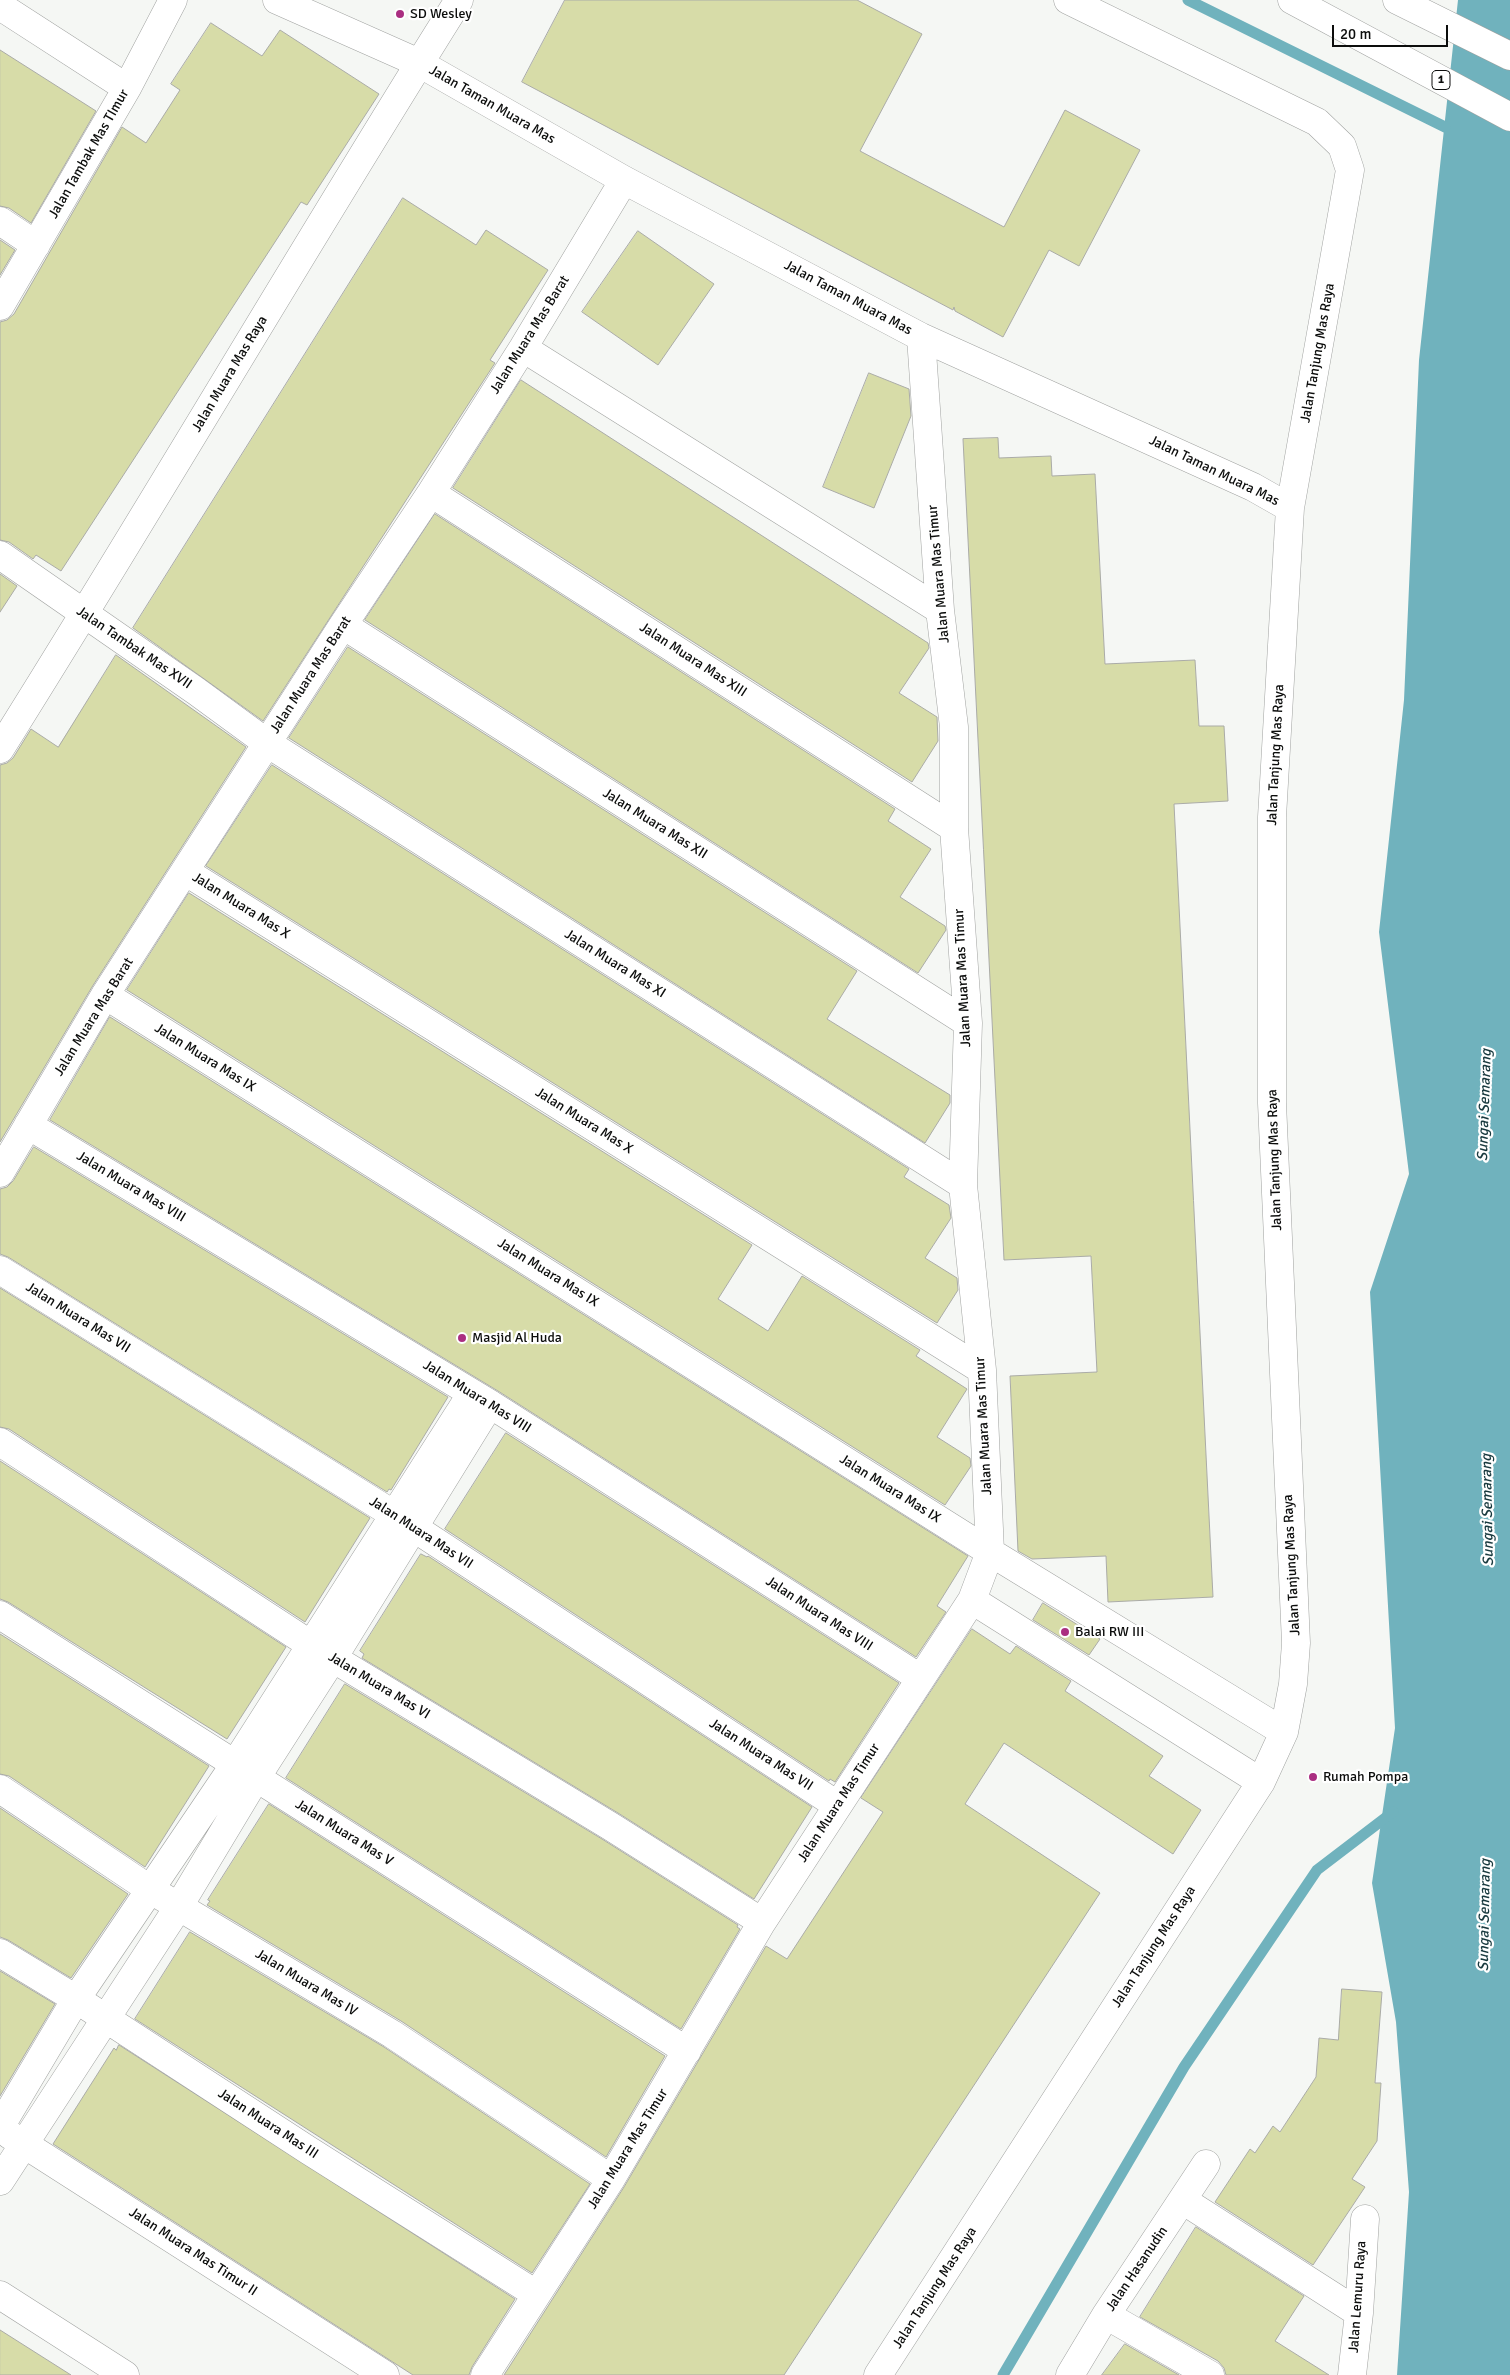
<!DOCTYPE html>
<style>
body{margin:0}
#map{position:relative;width:1510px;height:2375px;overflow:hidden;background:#f5f7f4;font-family:Signika,sans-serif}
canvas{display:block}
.scale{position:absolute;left:1332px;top:25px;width:116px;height:22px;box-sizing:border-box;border:2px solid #0c0d0c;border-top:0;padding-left:6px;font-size:15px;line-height:18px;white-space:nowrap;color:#0c0d0c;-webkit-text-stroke:4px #fff;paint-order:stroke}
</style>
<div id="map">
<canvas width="1510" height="2375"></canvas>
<div class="scale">20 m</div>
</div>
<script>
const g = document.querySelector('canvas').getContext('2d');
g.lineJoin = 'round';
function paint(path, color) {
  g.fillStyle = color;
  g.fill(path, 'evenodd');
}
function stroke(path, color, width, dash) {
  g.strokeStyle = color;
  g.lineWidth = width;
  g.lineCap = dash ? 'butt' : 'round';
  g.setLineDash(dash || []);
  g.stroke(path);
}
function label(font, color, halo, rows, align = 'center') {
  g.font = font + ' Signika,sans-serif';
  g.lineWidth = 4.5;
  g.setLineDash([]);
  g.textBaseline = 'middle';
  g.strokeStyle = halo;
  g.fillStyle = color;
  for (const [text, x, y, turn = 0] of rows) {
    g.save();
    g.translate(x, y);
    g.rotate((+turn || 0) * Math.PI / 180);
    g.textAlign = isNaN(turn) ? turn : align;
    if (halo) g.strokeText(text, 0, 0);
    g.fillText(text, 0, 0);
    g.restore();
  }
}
const water = new Path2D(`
 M1458,0H1510V2375H1397L1409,2192L1396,2022L1372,1883L1395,1728L1370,1292L1409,1174L1379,932L1404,700L1419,360Z`);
const stream = new Path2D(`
 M1188,0L1445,127
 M1003,2375L1184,2067L1317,1870L1393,1812`);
const building = new Path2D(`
 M565,0H857L922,34L860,151L1004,227L1065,110L1140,150L1079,266L1049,250L1003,337L955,311L954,307L953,310L522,82Z
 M211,23L262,56L280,30L379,94L307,205L301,202L61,571L36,555L33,559L9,542L0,540V322L7,320L14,314L122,127L146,143L180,90L171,84Z
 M0,50L96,111L31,223L9,208L0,206Z
 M403,198L476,245L486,230L548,270L490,360L495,363L263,721L133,628Z
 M638,231L714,284L658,365L582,312Z
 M0,240L15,250L0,275Z
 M869,373L909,389L911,416L874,508L823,487Z
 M521,380L928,643L929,648L899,693L937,717L938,741L912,782L453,488Z
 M998,438L999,458L1051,456L1052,476L1095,474L1105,664L1195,660L1199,726H1224L1228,801L1174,804L1213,1597L1108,1602L1106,1556L1032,1559L1018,1551L1010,1376L1097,1372L1091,1256L1004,1260L963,439Z
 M435,514L895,809L888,821L931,849L900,897L945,926L946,930L918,973L365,620Z
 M0,574L17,586L0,612Z
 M348,647L857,971L827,1019L950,1095V1103L925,1143L289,738Z
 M116,655L246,747L92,987L0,1142V765L7,763L13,758L31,729L58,747Z
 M272,765L909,1169L904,1177L949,1205L951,1218L925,1258L957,1278L958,1290L937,1323L206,866Z
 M189,893L752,1245L718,1299L768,1331L802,1276L920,1350L916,1356L967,1389L937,1437L970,1458L971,1466L945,1505L127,990Z
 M110,1017L968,1556L937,1606L946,1612L916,1657L498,1391L50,1120Z
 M34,1147L448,1397L391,1490L389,1489L387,1492L8,1257L0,1254V1189L7,1187L13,1181Z
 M0,1288L370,1518L305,1622L9,1429L0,1427Z
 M506,1433L899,1683L835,1782L830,1779L829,1781L445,1529Z
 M0,1461L286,1647L227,1739L8,1602L0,1599Z
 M421,1554L427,1557L428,1556L812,1807L754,1899L618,1813L362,1658L364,1654L360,1651Z
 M1043,1603L1100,1639L1089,1655L1033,1620Z
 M972,1629L1010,1654L1016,1646L1071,1681L1065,1691L1163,1756L1149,1776L1201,1810L1173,1854L1004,1743L965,1804L1100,1893L784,2375H504L624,2187L766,1946L787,1959L883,1812L861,1798Z
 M0,1634L209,1766L145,1867L9,1776L0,1774Z
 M345,1684L602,1839L738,1925L737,1927L740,1929L681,2029L286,1778Z
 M269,1804L665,2056L606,2157L401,2021L207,1905L210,1901L208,1900Z
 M0,1808L128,1894L71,1978L8,1940L0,1937Z
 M190,1932L384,2047L590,2184L532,2273L135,2019Z
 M0,1971L55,2004L0,2096Z
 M1342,1989L1382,1992L1375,2083H1381L1377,2141L1352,2179L1365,2187L1313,2265L1215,2202L1250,2149L1255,2153L1273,2126L1280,2132L1316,2077L1319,2038L1338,2040Z
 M119,2045L515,2299L472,2367L469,2375H413L53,2144L114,2048L116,2050Z
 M1196,2227L1304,2296L1275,2341L1329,2375H1226L1224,2368L1218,2361L1140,2317Z
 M0,2330L71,2375H0Z
 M1125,2344L1179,2375H1102Z`);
const minor = new Path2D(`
 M277,0L419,63L624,180L921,337L1253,487L1290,508
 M0,6L127,88
 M0,221L36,245
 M0,306L127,88L173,0
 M523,348L940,610
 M431,493L954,828
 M0,555L196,691L267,743L963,1185
 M343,625L968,1023
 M0,749C156,501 303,248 459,0
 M186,872L982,1370
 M105,995L990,1552L1284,1732
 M28,1125L490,1404L920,1678
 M0,1173L105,995L343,625L431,493L523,348L624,180
 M0,1270L393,1514L837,1805
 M0,1442L311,1645L610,1826L762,1922
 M972,1600L1261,1782
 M0,1615L687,2051
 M0,1789L151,1890L392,2034L611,2179
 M0,1953L76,1999L308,2150L536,2294
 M0,2127L76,1999L235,1764L472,1393
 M10,2135L385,2375
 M0,2181L179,1906L256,1778L333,1658L490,1404
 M1184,2201L1359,2313
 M0,2295L125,2375
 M1106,2315L1210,2375
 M485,2375L611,2179L762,1922L972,1600L990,1552L982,1370L963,1185L968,1023L954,828V727L940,610L921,337
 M878,2375L1261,1782L1284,1732L1293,1684L1296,1643L1272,1103V817L1290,508L1350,170L1342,146L1317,122L1068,0
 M1070,2375L1106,2315L1206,2164
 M1352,2375L1359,2313L1365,2219`);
const highway = new Path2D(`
 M1292,0L1510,117
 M1397,0L1510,56`);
const markers = [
 [400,14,5,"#aa2e81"],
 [462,1338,5,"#aa2e81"],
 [1065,1632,5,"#aa2e81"],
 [1313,1777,5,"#aa2e81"]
];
const shields = [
 [1441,80,18]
];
const shieldNames = [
 ["1",1441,80]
];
const poiNames = [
 ["SD Wesley",410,14],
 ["Masjid Al Huda",472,1338],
 ["Balai RW III",1075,1632],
 ["Rumah Pompa",1323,1777]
];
const streetNames = [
 ["Jalan Taman Muara Mas",492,105,30],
 ["Jalan Tambak Mas TImur",89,154,-60],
 ["Jalan Taman Muara Mas",848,298,28],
 ["Jalan Muara Mas Barat",530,335,-58],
 ["Jalan Tanjung Mas Raya",1318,353,-80],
 ["Jalan Muara Mas Raya",230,374,-59],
 ["Jalan Taman Muara Mas",1214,471,26],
 ["Jalan Muara Mas Timur",939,574,-95],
 ["Jalan Tambak Mas XVII",134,648,34],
 ["Jalan Muara Mas XIII",693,660,33],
 ["Jalan Muara Mas Barat",311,675,-57],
 ["Jalan Tanjung Mas Raya",1276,755,-87],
 ["Jalan Muara Mas XII",655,824,32],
 ["Jalan Muara Mas X",241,906,32],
 ["Jalan Muara Mas XI",615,964,32],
 ["Jalan Muara Mas Timur",963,978,-93],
 ["Jalan Muara Mas Barat",94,1017,-58],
 ["Jalan Muara Mas IX",205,1058,32],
 ["Jalan Muara Mas X",584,1121,32],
 ["Jalan Tanjung Mas Raya",1275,1160,-92],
 ["Jalan Muara Mas VIII",131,1187,31],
 ["Jalan Muara Mas IX",548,1273,32],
 ["Jalan Muara Mas VII",78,1318,32],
 ["Jalan Muara Mas VIII",477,1397,32],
 ["Jalan Muara Mas Timur",984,1426,-93],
 ["Jalan Muara Mas IX",890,1489,32],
 ["Jalan Muara Mas VII",421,1533,33],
 ["Jalan Tanjung Mas Raya",1292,1565,-93],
 ["Jalan Muara Mas VIII",819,1614,33],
 ["Jalan Muara Mas VI",379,1686,31],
 ["Jalan Muara Mas VII",761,1755,33],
 ["Jalan Muara Mas Timur",839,1803,-57],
 ["Jalan Muara Mas V",344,1833,32],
 ["Jalan Tanjung Mas Raya",1154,1947,-57],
 ["Jalan Muara Mas IV",306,1983,31],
 ["Jalan Muara Mas III",268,2124,33],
 ["Jalan Muara Mas Timur",628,2149,-58],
 ["Jalan Muara Mas Timur II",193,2252,33],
 ["Jalan Hasanudin",1137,2269,-56],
 ["Jalan Tanjung Mas Raya",935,2288,-57],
 ["Jalan Lemuru Raya",1358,2297,-86]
];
const waterNames = [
 ["Sungai Semarang",1485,1105,-88],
 ["Sungai Semarang",1488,1510,-91],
 ["Sungai Semarang",1485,1915,-89]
];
paint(water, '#70b2bd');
stroke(stream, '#70b2bd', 11);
paint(building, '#d7dca8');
stroke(building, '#aaaba7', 1);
stroke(minor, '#a0a2a0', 29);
stroke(highway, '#a0a2a0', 29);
stroke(minor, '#fff', 28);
stroke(highway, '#fff', 28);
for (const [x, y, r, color] of markers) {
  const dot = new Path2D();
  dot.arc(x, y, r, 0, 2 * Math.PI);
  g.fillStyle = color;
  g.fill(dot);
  stroke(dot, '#fff', 2);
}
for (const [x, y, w] of shields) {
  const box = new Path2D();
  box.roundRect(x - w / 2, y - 9.5, w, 19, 4);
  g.fillStyle = '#fff';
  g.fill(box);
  stroke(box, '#0c0d0c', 1);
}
label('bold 12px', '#0c0d0c', null, shieldNames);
label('14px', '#0c0d0c', '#fff', poiNames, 'left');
label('14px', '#0c0d0c', '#fff', streetNames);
label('italic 15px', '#18393e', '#fff', waterNames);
</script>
